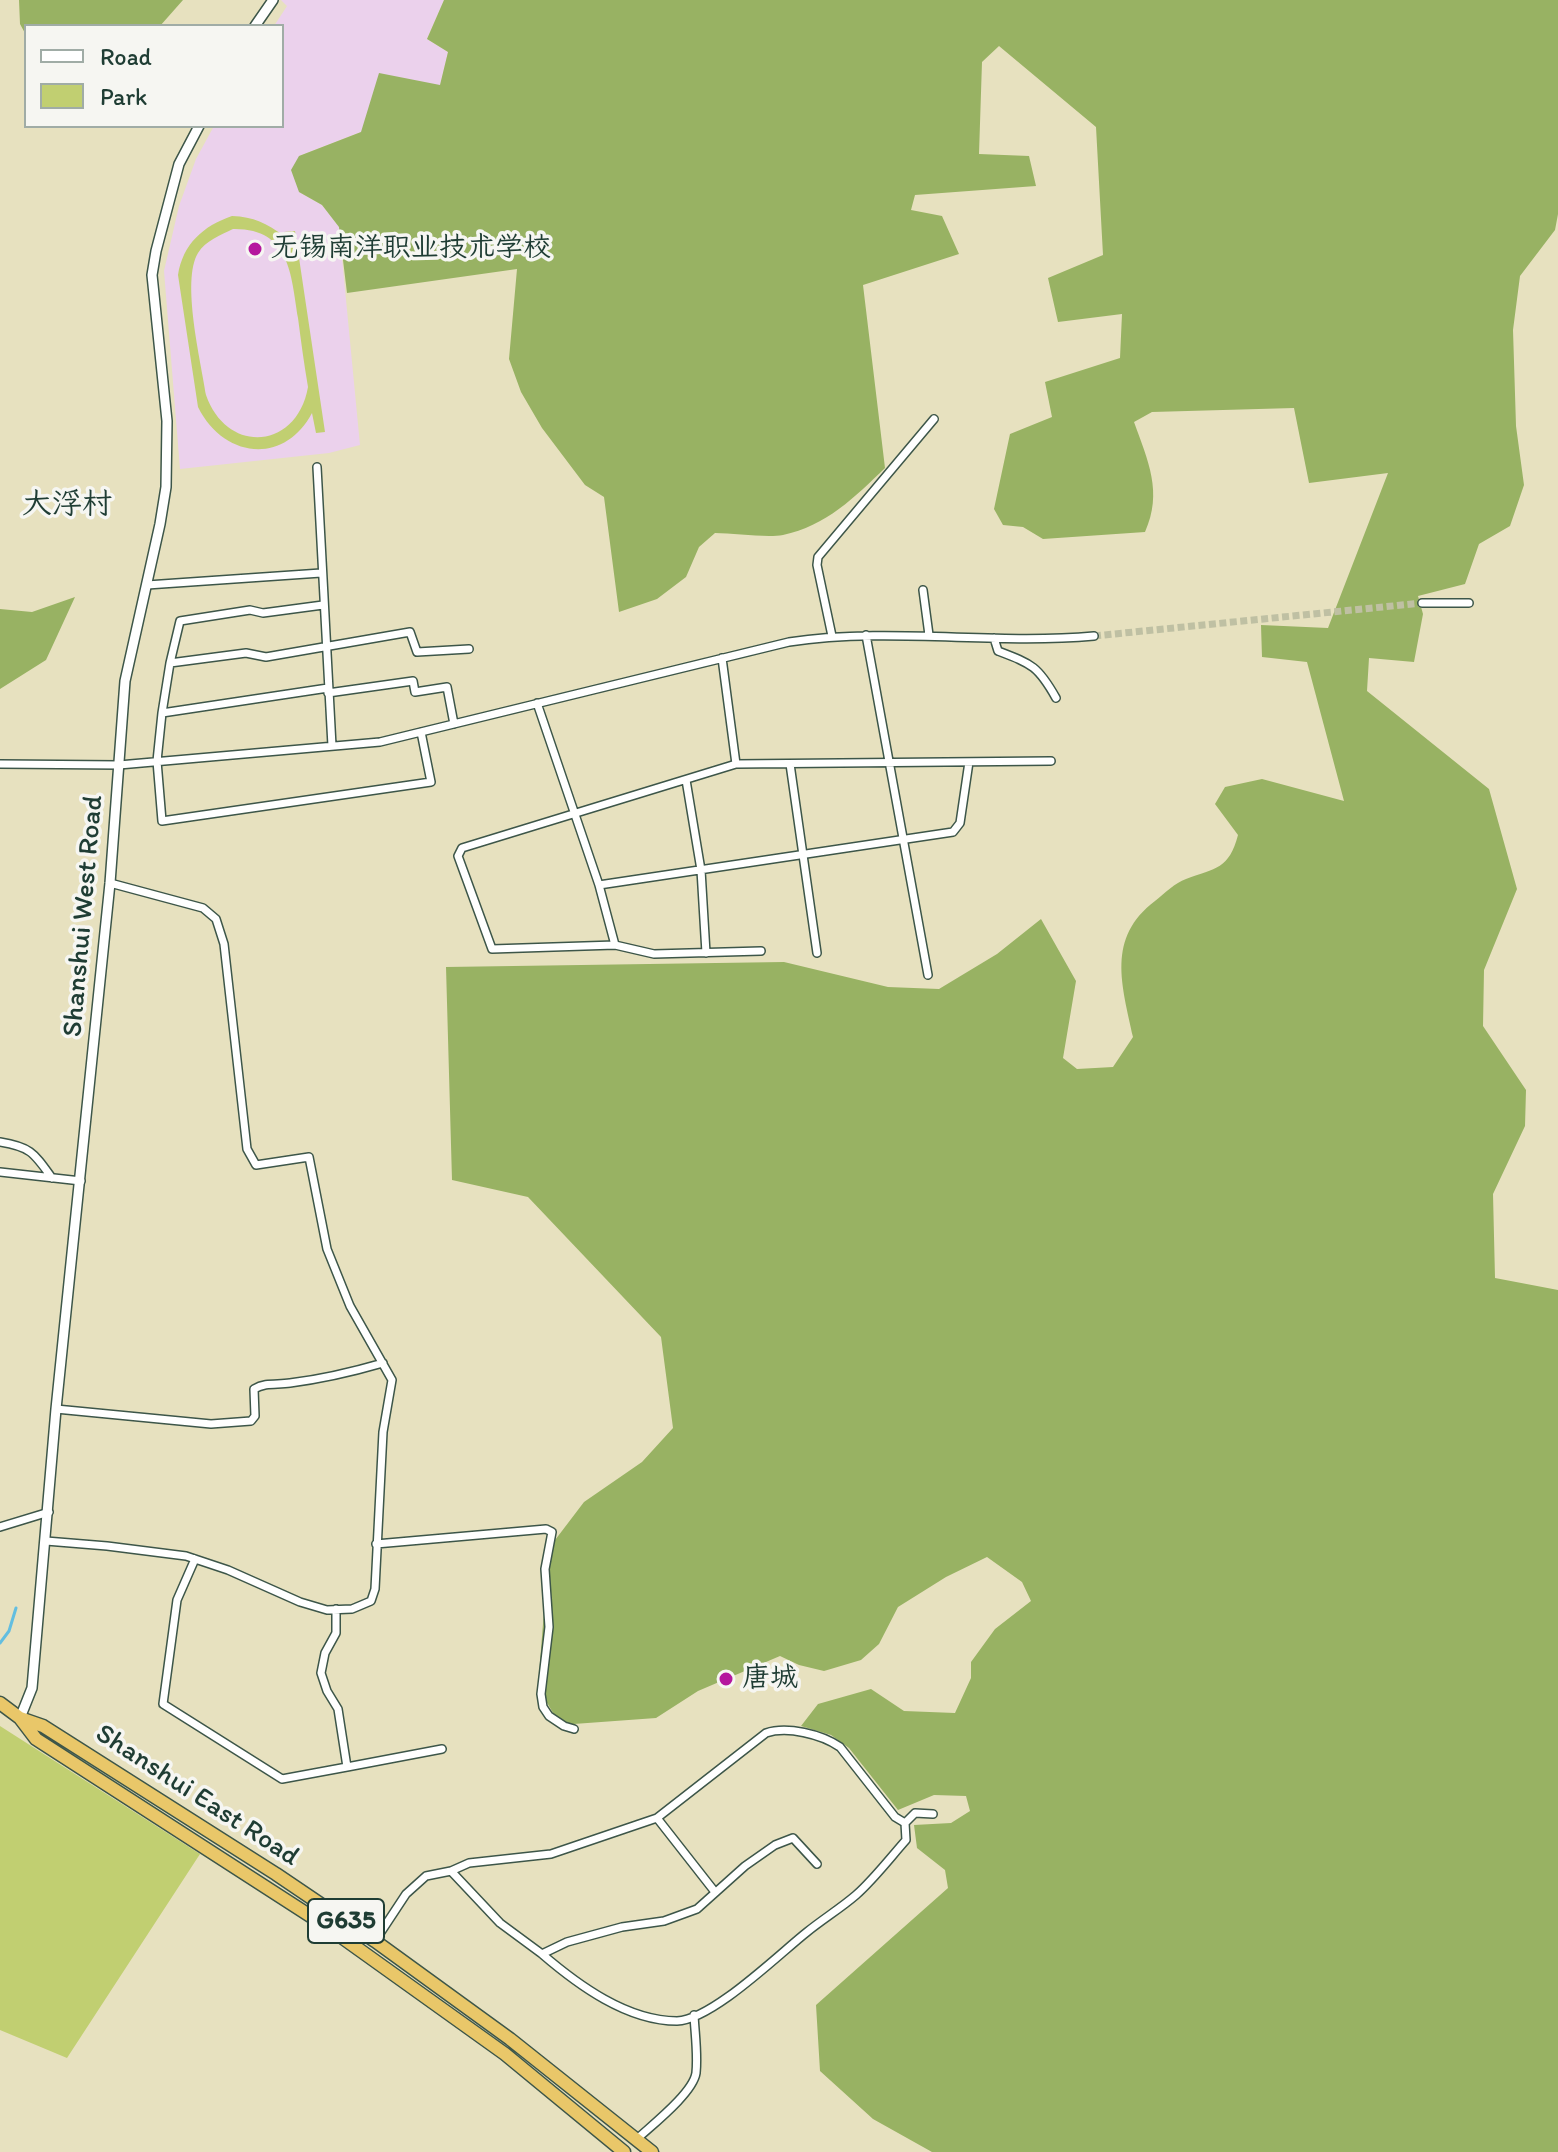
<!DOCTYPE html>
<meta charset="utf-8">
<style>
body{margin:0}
#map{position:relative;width:1558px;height:2152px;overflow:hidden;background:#e7e1bf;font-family:Itim,sans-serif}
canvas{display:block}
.legend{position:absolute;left:24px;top:24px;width:260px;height:104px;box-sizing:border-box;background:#f6f6f2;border:2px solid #a0aca6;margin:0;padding:10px 14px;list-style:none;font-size:24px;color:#1f3d34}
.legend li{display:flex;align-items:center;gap:16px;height:40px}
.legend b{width:40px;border:2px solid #a0aca6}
</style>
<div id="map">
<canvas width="1558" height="2152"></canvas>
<ul class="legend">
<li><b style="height:10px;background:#fff"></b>Road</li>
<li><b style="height:22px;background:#c1cf71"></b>Park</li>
</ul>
</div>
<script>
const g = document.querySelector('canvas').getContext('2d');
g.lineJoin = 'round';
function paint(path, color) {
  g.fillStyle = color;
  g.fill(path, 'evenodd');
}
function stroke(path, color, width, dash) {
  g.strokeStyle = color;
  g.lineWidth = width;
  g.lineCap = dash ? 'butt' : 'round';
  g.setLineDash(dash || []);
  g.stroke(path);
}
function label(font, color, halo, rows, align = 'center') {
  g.font = font + ' Itim,"LXGW WenKai TC",sans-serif';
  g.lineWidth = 7;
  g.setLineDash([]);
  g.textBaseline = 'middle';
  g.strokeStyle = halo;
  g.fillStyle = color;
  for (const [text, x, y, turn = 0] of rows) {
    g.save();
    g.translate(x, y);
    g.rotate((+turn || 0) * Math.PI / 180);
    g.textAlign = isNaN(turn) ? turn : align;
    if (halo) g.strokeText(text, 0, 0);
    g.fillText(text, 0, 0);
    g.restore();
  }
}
const built = new Path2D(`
 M281,0H444L427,39L448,52L440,86L361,132L299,156V192L322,205L339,227L360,445L329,453L180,469L164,271L179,206L196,159L214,126H282V26H274L287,6Z`);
const green = new Path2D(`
 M232,216C254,217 266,223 284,236V232L295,231L325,432L316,433L312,413C284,466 223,458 198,407L178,275C183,244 203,226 232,216ZM233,229C290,228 291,274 298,318C301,341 304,364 308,387C297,450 227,455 206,395C201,361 181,281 198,253C205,241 221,235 233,229Z
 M0,1726L200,1854L67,2058L0,2030Z`);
const forest = new Path2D(`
 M19,0H183L160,26H26V35L20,24Z
 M444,0H1558V214L1555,230L1520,276L1513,330L1516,426L1524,485L1510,526L1479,544L1465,584L1418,596L1423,614L1414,662L1369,658L1367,691L1489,789L1517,889L1484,970L1483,1026L1526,1090L1525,1126L1493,1194L1495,1278L1558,1290V2152H932L873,2119L820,2071L816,2005L948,1888L945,1870L917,1848L914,1825L951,1823L970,1811L966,1796L934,1795L898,1810L849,1748L831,1735L801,1726L818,1704L871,1689L904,1711L955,1713L971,1678V1662L995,1629L1031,1601L1022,1582L987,1557L946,1577L898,1607L879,1644L861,1660L824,1671L799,1665L780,1656L698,1691L656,1718L560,1725L538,1687L549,1548L584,1502L642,1462L673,1428L661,1337L528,1197L452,1180L446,967L784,962L888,987L939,989L997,954L1041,919L1076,981L1063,1058L1077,1069L1113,1067L1133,1037C1122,985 1106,938 1155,901C1165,893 1175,883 1186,879C1216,868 1229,869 1238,835L1215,804L1225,787L1262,779L1344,801L1307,662L1262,657L1261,625L1328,628L1388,473L1309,483L1294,408L1152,412L1134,422C1148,461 1163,492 1145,532L1043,539L1023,527L1003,525L994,509L1010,434L1052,417L1045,382L1120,358L1122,314L1058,322L1048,278L1103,255L1096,127L999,46L982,62L979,154L1029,156L1036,186L915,195L911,210L942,216L959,254L863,285L885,468C855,497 826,526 783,535C766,538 734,533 715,533L699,547L686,577L657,599L619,612L604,497L585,485L542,428L521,392L509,359L517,269L347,293L339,227L322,205L299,192L291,170L299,156L361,132L379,73L440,85L448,52L427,39Z
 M75,597L46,660L0,689V609L32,612Z`);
const stream = new Path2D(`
 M0,1643L9,1631L16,1608`);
const minorTunnel = new Path2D(`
 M1094,636L1422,603`);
const minor = new Path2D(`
 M317,467L332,746
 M147,585L321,573
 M923,590L929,635
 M1422,603H1469
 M866,635L928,975
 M832,636L817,565L818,557L934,419
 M994,638L998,651C1032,664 1038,666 1056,698
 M722,658L736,764
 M170,663L180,621L250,610L263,613L323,605
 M328,688L162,713L157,761L162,821L431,782L421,732
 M328,693L413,681L415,692L447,687L454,724
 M537,703L599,885L615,945
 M162,713L170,663L246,653L266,657L410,632L417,652L469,649
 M0,764L119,765L380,742L789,642C891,627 992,645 1094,636
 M790,764L817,953
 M686,780L701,870L706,953
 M599,885L953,832L960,823L969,762
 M761,951L654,954L615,945L492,949L458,856L462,848L736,764L1051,761
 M0,1142C31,1147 34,1153 52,1178
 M0,1172L81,1181
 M56,1409L211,1424L251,1421L255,1416L254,1389C266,1382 277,1385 290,1383C322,1379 352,1372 383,1363
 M0,1527L49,1512
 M46,1541L107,1546L186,1556L228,1570L300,1602L327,1610L352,1609L371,1601L375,1589L383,1432L392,1380L350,1306L327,1249L309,1157L256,1165L247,1149L224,944L216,919L203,908L110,883
 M376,1544L546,1529L552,1532L545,1569L549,1627L541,1694L543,1707L549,1716L564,1726L574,1729
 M195,1559L177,1600L163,1704L282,1779L347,1767L338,1709L327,1691L321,1673L325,1653L336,1633V1609
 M347,1767L442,1749
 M657,1818L766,1733C787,1726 821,1734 840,1747L895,1817L905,1823
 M451,1871L469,1863L551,1854L657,1818L715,1892
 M375,1941L406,1894L426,1876L451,1871L500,1923L542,1954L567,1942L622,1927L664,1921L697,1909L745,1866L775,1845L793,1838L817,1864
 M542,1954C578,1985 627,2021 677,2021C712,2020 779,1954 807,1932C823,1919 841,1908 856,1895C874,1879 890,1858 906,1840L905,1823L915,1813L933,1814
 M637,2139C652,2125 693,2093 696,2073C698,2054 695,2034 694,2015`);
const tertiary = new Path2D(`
 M255,26L273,0
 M20,1718L32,1688L56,1409L110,883L125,681L160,524L166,487L167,421L152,275L156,251L179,164L199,126`);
const trunk = new Path2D(`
 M0,1703L20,1718L43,1726L276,1874L375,1941L510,2039L652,2152
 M20,1718L36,1739L329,1928L505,2054L624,2152`);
const markers = [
 [255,249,8,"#b5179e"],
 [726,1679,8,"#b5179e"]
];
const shields = [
 [346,1921,76]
];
const shieldNames = [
 ["G635",346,1921]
];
const poiNames = [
 ["无锡南洋职业技术学校",271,249],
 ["唐城",742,1679]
];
const streetNames = [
 ["Shanshui West Road",84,916,-85],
 ["Shanshui East Road",197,1796,33]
];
const neighbourhoodNames = [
 ["大浮村",67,505]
];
paint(built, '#ebd1ec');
paint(green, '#c1cf71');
paint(forest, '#98b263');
stroke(stream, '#63bee0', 3);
stroke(minorTunnel, '#bfc0a3', 7, [7, 3.5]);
stroke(minor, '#3d5649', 10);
stroke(tertiary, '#3d5649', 12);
stroke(trunk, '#3d5649', 15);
stroke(minor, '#fff', 7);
stroke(tertiary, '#fff', 9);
stroke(trunk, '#e9c769', 12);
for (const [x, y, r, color] of markers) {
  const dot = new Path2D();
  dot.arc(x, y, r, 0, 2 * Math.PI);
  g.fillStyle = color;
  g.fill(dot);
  stroke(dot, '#f6f6f2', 3);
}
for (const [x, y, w] of shields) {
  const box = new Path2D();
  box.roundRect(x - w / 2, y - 22, w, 44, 6);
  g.fillStyle = '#f6f6f2';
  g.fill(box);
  stroke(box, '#1f3d34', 2);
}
label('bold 26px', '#1f3d34', null, shieldNames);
label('28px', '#1f3d34', '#f6f6f2', poiNames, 'left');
label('28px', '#1f3d34', '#f6f6f2', streetNames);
label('30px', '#1f3d34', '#f6f6f2', neighbourhoodNames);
</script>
